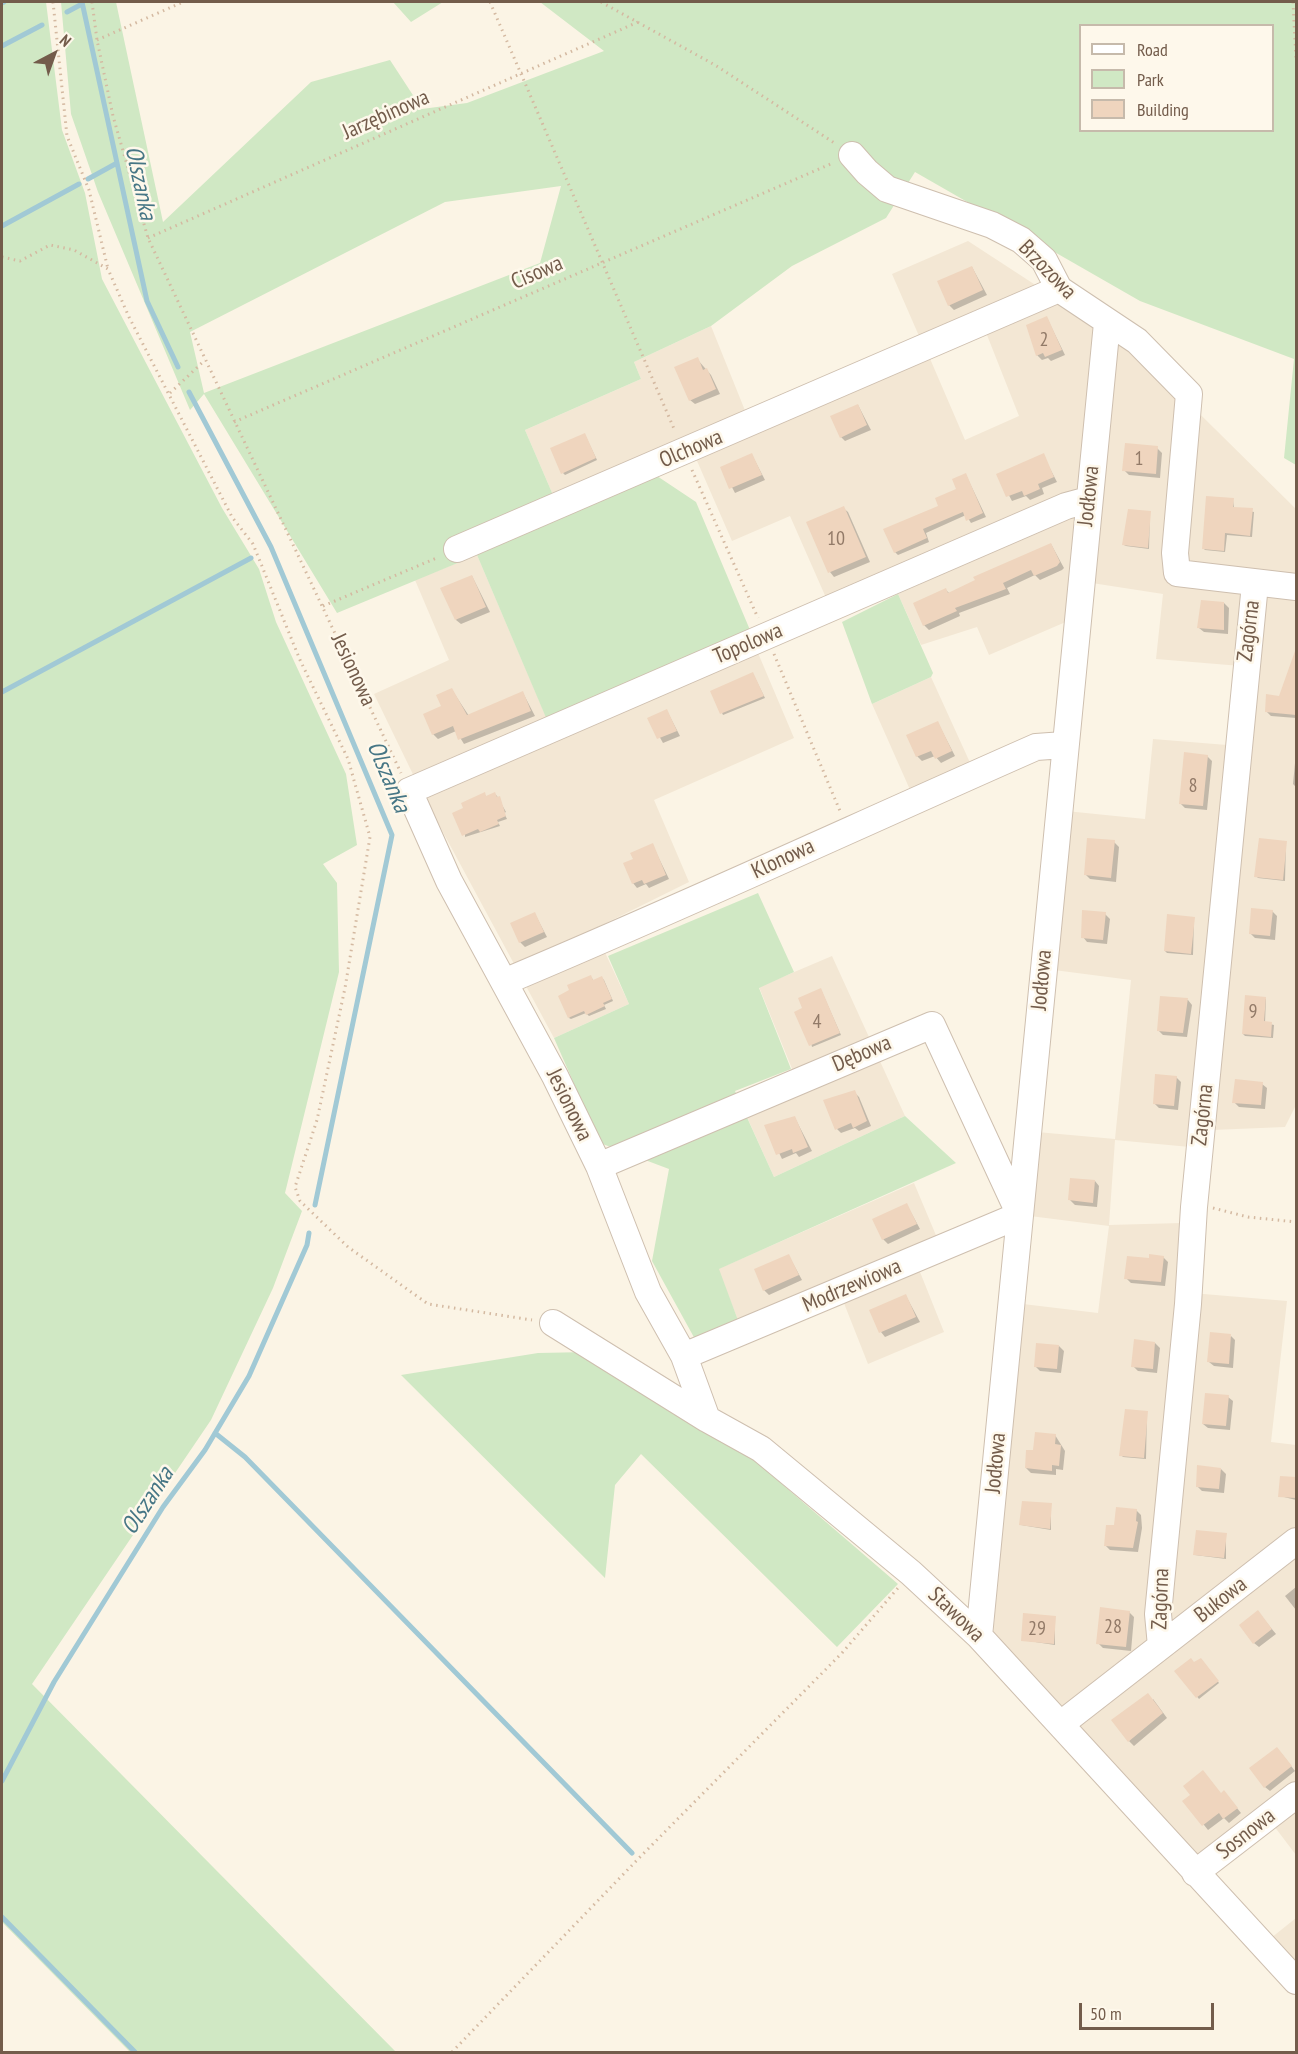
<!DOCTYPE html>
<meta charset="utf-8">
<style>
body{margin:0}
#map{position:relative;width:1298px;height:2054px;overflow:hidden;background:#fbf4e5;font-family:"PT Sans Narrow",sans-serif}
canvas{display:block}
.frame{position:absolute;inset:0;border:3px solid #735c4b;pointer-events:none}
.legend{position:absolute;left:1079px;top:24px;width:195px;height:108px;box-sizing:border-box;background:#fef8eb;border:2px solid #c6baab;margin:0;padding:8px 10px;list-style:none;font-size:18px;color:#735c4b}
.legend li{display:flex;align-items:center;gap:12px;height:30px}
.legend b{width:30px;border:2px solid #c6baab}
.north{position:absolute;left:24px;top:24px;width:60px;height:60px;-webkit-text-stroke:4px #fef8eb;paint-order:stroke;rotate:41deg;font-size:16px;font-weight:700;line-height:24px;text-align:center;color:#735c4b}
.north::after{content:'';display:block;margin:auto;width:21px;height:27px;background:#735c4b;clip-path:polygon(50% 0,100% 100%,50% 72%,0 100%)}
.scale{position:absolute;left:1079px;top:2003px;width:135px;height:27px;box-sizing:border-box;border:3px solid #735c4b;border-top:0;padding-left:8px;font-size:18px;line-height:21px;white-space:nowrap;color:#735c4b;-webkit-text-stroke:4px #fef8eb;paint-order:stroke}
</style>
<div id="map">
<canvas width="1298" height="2054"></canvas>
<div class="frame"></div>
<ul class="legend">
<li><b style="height:8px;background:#fff"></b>Road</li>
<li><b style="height:16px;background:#d0e8c4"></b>Park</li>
<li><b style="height:16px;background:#efd5be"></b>Building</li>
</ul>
<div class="north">N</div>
<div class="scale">50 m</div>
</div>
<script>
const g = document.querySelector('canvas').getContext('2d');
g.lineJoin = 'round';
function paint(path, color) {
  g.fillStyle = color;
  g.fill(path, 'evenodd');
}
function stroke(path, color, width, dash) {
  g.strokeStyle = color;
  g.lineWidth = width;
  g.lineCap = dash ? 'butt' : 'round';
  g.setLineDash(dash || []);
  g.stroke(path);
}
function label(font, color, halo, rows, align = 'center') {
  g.font = font + ' "PT Sans Narrow",sans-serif';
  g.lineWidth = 5;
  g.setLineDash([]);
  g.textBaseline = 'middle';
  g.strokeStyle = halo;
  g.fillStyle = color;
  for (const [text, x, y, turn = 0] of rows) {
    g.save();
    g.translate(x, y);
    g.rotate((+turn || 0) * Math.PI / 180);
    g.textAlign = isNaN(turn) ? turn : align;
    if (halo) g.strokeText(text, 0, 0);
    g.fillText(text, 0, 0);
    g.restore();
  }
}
const residential = new Path2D(`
 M968,241L1037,286L919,336L892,274Z
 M1056,298L1096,326L1080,489L827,600L790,516L732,541L687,438L553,495L525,430L641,379L634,362L711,326L746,413L928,354L965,440L1019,416L985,330Z
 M1115,337L1133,348L1296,509V1105L1285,1127L1212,1130L1253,667L1156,659L1163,594L1092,583Z
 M1078,513L1068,621L989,655L977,627L921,645L898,594Z
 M477,555L556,740L758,653L794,738L654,800L689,882L594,929L629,1004L554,1038L424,797L374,694L449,660L415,580Z
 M931,677L972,767L911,792L872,704Z
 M1153,739L1227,745L1190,1147L1115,1140L1109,1225L1181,1223L1180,1292L1287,1301L1271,1442L1296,1445V1785L1199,1860L993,1635L1023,1304L1098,1313L1109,1226L1030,1216L1037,1132L1115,1139L1131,980L1054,970L1066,811L1145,819Z
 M832,956L905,1116L774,1177L747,1117L801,1091L759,987Z
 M914,1183L938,1240L912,1252L944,1332L868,1364L836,1283L739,1323L718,1269Z
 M1296,1809V1855L1274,1826Z
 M1296,1918V1964L1271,1938Z`);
const green = new Path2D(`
 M2,2H46L62,130L85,193L102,279L222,508L259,569L276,622L346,774L357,845L323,864L337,883L339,972L285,1193L302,1211L273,1288L211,1420L32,1684L396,2052H130L2,1922Z
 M61,2H116L163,222L311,82L390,60L422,109L467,103L604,51L540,2H1296V465L1284,458L1294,359L1140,301L915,172L886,218L792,266L711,326L634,362L641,379L525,430L553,495L654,474L696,502L750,630L547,720L477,555L337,613L204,394L190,410L98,192L71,114ZM1080,26H1272V130H1080ZM561,186L540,263L204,393L190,332L445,202Z
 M393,2H443L411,22Z
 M898,594L933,673L931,677L872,704L842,622Z
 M758,893L794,972L759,988L791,1069L735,1091L774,1177L905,1116L956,1163L719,1269L739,1323L696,1341L652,1261L669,1169L600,1143L554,1038L629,1004L608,956Z
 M588,1352L754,1460L898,1584L837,1647L641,1454L615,1485L605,1578L401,1375L538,1353Z`);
const shadow = new Path2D(`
 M972,267L987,295L954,310L949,305Z
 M1047,318L1065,355L1051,361L1048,358L1042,360L1037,355Z
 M697,359L711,375L720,394L695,404L690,400Z
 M858,405L871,430L845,441L841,437Z
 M586,437L597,460L565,475L563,473Z
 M1157,448L1162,453L1160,478L1129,475L1124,470Z
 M752,455L765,480L735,493L722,468Z
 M1043,455L1057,482L1042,488L1044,494L1030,500L1026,496L1012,501L998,475Z
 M966,475L986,517L971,523L966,515L926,533L929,542L898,555L895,552L957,490Z
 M1233,500L1234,508L1254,512L1252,537L1227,535L1225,552L1205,550L1203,548Z
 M843,508L848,512L870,562L834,577L830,572Z
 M1150,513L1149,549L1126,546L1124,545Z
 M1051,544L1064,568L1062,570L1040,580L1035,575L1007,588L1010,594L959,613L960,616L929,630L924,625L946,590L950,594Z
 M472,576L490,612L461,624L456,620Z
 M1224,603L1229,608L1228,634L1204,632L1199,628Z
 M753,674L765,698L723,715L712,691Z
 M1288,675L1296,676V718L1271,716L1266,711L1280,697Z
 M452,690L469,716L523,693L535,716L464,744L456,731L438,739L433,734Z
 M667,711L680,736L663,743L649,718Z
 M938,723L955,756L941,763L935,756L922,761L917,756Z
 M1207,756L1212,761L1207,810L1185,808L1180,803Z
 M1295,763H1296V787L1293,784Z
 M484,794L487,797L495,794L497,796L506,812L504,813L507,819L498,822L500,826L465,837V809Z
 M1114,842L1119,847L1116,882L1090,879L1086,875Z
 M1286,842L1285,881L1258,878L1256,876Z
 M652,844L669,879L649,888L646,884L637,888L633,883L635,860Z
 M1272,911L1277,916L1275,940L1255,938L1250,933Z
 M535,914L547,937L525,947L520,942Z
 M1105,914L1110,919L1107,944L1087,942L1083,937Z
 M1194,918L1193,955L1167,953L1165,951Z
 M591,977L594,981L602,978L604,980L613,1001L604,1005L606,1009L589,1016L586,1013L571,1019L569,1018Z
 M822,992L841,1035L812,1047L804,1009Z
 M1161,997L1188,1000L1192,1005L1187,1037L1163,1035L1158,1030Z
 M1266,998L1265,1023L1274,1025L1273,1038L1245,1036L1243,1034Z
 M1176,1077L1181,1082L1178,1110L1159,1108L1154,1103Z
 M1262,1084L1267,1088L1265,1109L1239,1107L1234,1102Z
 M854,1092L859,1097L871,1126L859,1131L855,1128L841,1133L837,1129Z
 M795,1118L812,1151L799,1157L796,1153L782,1159L766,1126Z
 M1095,1181L1099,1186L1097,1207L1075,1205L1070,1200Z
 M907,1205L920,1229L888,1244L883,1239Z
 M789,1256L802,1280L769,1295L764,1290Z
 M1163,1257L1168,1262L1165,1286L1131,1283L1126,1278Z
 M906,1296L920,1322L885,1337L881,1332Z
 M1231,1336L1235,1340L1233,1368L1214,1366L1209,1362Z
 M1155,1343L1160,1348L1157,1373L1138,1371L1133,1366Z
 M1059,1346L1064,1351L1061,1373L1040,1371L1036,1367Z
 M1228,1397L1233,1401L1230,1430L1208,1428L1203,1424Z
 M1147,1412L1146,1459L1123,1457L1121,1455Z
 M1055,1435L1065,1451L1063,1470L1056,1469V1475L1031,1473L1026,1468L1034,1452Z
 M1221,1469L1226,1474L1224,1493L1202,1491L1197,1486Z
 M1282,1477L1296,1479V1500L1280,1496Z
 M1051,1505V1530L1021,1525Z
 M1136,1510L1141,1515L1142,1528L1138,1552L1110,1550L1105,1545L1116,1527Z
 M1226,1535V1559L1195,1555Z
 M1296,1587V1610L1285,1596Z
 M1129,1612L1134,1617L1131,1651L1103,1648L1098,1643Z
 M1262,1617L1276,1634L1259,1647L1254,1643Z
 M1055,1618V1645L1022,1640Z
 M1203,1662L1219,1683L1199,1699L1176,1671Z
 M1153,1699L1167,1718L1134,1746L1129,1741Z
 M1281,1753L1295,1771L1270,1791L1265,1787Z
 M1221,1794L1228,1797L1241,1813L1229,1823L1224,1818L1208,1830L1185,1801Z`);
const stream = new Path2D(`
 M82,2L147,301L178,367
 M2,3L4,2
 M67,12L82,4
 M2,46L42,25
 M88,179L117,163
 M2,226L79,184
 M189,392L271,547L392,835L315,1205
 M2,692L251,558
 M215,1433L245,1457L632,1853
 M2,1781L54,1682L163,1507L205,1450L249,1376L307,1245L309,1233
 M2,1917L135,2052`);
const building = new Path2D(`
 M972,266L983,290L948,306L937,281Z
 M1047,316L1062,350L1045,357L1043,353L1036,356L1026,325Z
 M698,357L703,370L707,368L716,389L689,401L674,367Z
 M858,404L867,425L840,438L830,416Z
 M585,433L596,458L561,474L550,448Z
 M1125,443L1158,446L1156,474L1122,471Z
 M752,453L762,475L729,489L720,467Z
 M1044,453L1054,477L1038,484L1040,489L1024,496L1022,491L1006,497L996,474Z
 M966,473L983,513L966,521L963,512L923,529L927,538L894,553L883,529L938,506L935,498L956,489L952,479Z
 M1206,496L1234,498L1233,507L1253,508L1250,536L1225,533L1224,551L1202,549Z
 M844,506L866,557L828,573L806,522Z
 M1128,509L1151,511L1148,548L1122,545Z
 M1051,543L1060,562L1057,566L1034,576L1031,570L1003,583L1006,589L955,608L957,611L923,626L913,603L946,588L948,593L975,580L973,577Z
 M472,575L486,607L455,620L440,588Z
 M1201,600L1224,602V630L1197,628Z
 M1295,651L1296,715L1265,712L1266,694L1279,696Z
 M753,672L764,696L720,714L710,691Z
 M452,688L467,715L523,691L531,711L458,740L453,726L432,735L423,714L441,706L436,695Z
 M667,709L677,731L657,739L647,718Z
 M938,721L952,751L935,759L931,751L916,757L906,735Z
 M1184,752L1208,755L1203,806L1179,804Z
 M485,792L486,796L495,792L497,797L500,796L506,816L497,820L499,824L480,832L478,829L462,836L452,813L463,808L461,803Z
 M1087,838L1115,840L1111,878L1084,875Z
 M1259,838L1287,841L1283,880L1254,877Z
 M653,843L666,875L644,884L642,880L632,884L623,863L633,859L630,853Z
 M1251,908L1273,910L1270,936L1249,934Z
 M1082,910L1106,912L1103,940L1081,938Z
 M535,912L544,932L519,943L510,923Z
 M1167,914L1195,917L1191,954L1164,951Z
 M591,975L593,980L602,976L612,999L603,1003L605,1006L586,1015L584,1011L568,1018L558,996L569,990L567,985Z
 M821,988L840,1033L809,1046L794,1012L802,1008L798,998Z
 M1245,995L1266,997L1264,1021L1272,1022L1271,1037L1242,1034Z
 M1160,996L1188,998L1183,1033L1157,1031Z
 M1155,1074L1177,1076L1174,1106L1153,1104Z
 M1235,1079L1263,1082L1261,1105L1232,1103Z
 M855,1090L867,1121L853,1128L851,1123L835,1130L823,1100Z
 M795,1116L808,1147L793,1153L792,1149L776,1155L764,1125Z
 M1070,1178L1095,1180L1093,1203L1068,1200Z
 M907,1203L917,1224L882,1240L872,1219Z
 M789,1254L799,1275L763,1291L754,1269Z
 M1149,1254L1164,1256L1161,1282L1124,1279L1127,1256L1149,1258Z
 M906,1294L916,1317L879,1333L869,1310Z
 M1210,1332L1231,1334L1229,1364L1207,1362Z
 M1134,1339L1155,1342L1153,1369L1131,1367Z
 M1036,1343L1059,1345L1057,1369L1034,1367Z
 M1205,1393L1229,1395L1226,1426L1202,1424Z
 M1125,1409L1148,1411L1144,1458L1119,1456Z
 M1035,1432L1056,1434L1055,1444L1061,1445L1059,1466L1052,1465V1471L1025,1468L1026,1450H1033Z
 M1197,1465L1221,1468L1219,1489L1196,1487Z
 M1280,1476L1296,1477V1498L1278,1497Z
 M1022,1501L1052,1503L1050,1529L1019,1525Z
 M1116,1507L1137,1509L1136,1521L1138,1522L1133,1548L1104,1546L1106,1525H1114Z
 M1196,1530L1227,1533L1224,1558L1193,1555Z
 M1100,1607L1130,1611L1126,1647L1096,1644Z
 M1258,1610L1272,1629L1253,1644L1239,1625Z
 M1023,1613L1056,1616L1054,1644L1021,1641Z
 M1191,1658L1194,1662L1201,1658L1219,1681L1196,1698L1174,1671Z
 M1148,1693L1163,1713L1128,1742L1111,1720Z
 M1277,1747L1292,1766L1264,1788L1249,1768Z
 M1203,1770L1221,1793L1224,1790L1238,1808L1223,1819L1219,1813L1202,1826L1182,1801L1190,1795L1183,1786Z`);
const path = new Path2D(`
 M53,2L67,136L89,190L108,269
 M92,2L97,40L113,116L148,238L401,773
 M490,2L675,431
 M601,2L715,65L836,144
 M1293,2L1296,59
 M97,40L183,2
 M148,238L638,22
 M2,257L20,261L50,245L74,250L108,269L129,317L232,517L253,544L300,660L348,759L370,837L345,988L317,1120L295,1187L300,1201L348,1247L428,1304L532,1320
 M170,393L205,360
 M234,422L833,163
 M692,470L758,618
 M323,606L439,557
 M774,654L840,811
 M1213,1208L1248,1217L1296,1222
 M452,2052L639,1858L842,1653L898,1588`);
const minor = new Path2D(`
 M852,155L867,172L887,189L992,225L1021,240L1044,260L1059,289L1137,341L1189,394L1175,553L1177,573L1296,587
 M457,549L1059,289
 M504,982C683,907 859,825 1036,747L1064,745
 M599,1166L932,1025L1020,1215L684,1356
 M553,1323L707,1419L761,1449L911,1573L979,1636L1296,1981
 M707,1419L684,1356L648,1292L599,1166L555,1076L449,881L409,791L1066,506L1088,500
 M979,1636L1107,323
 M1161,1646L1158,1614L1188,1304L1194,1207L1255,584
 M1061,1724L1296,1541
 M1195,1873L1296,1795`);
const numberNames = [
 ["2",1044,340],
 ["1",1139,459],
 ["10",836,539],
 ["8",1193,786],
 ["9",1253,1012],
 ["4",817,1022],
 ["28",1113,1627],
 ["29",1037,1629]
];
const streetNames = [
 ["Jarzębinowa",386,115,-24],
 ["Brzozowa",1047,270,46],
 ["Cisowa",537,273,-23],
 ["Olchowa",691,449,-23],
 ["Jodłowa",1089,496,-84],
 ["Zagórna",1249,631,-83],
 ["Topolowa",748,644,-23],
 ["Jesionowa",353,670,65],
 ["Klonowa",783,859,-25],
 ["Jodłowa",1042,980,-85],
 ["Dębowa",862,1054,-23],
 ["Jesionowa",569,1105,64],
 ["Zagórna",1203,1115,-84],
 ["Modrzewiowa",852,1286,-23],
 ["Jodłowa",996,1463,-85],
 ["Zagórna",1161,1599,-88],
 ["Bukowa",1221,1600,-38],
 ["Stawowa",956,1615,44],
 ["Sosnowa",1246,1834,-38]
];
const waterNames = [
 ["Olszanka",140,183,78],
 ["Olszanka",388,777,67],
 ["Olszanka",148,1501,-57]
];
paint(residential, '#f3e7d4');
paint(green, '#d0e8c4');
paint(shadow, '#0003');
stroke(stream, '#a1c9d5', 5);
paint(building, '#efd5be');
stroke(minor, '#cebfaf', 28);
stroke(path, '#d4b9a1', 3, [1.5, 4.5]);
stroke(minor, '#fff', 26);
label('20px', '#927a68', null, numberNames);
label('22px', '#735c4b', '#fef8eb', streetNames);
label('italic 24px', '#467685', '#fef8eb', waterNames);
</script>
